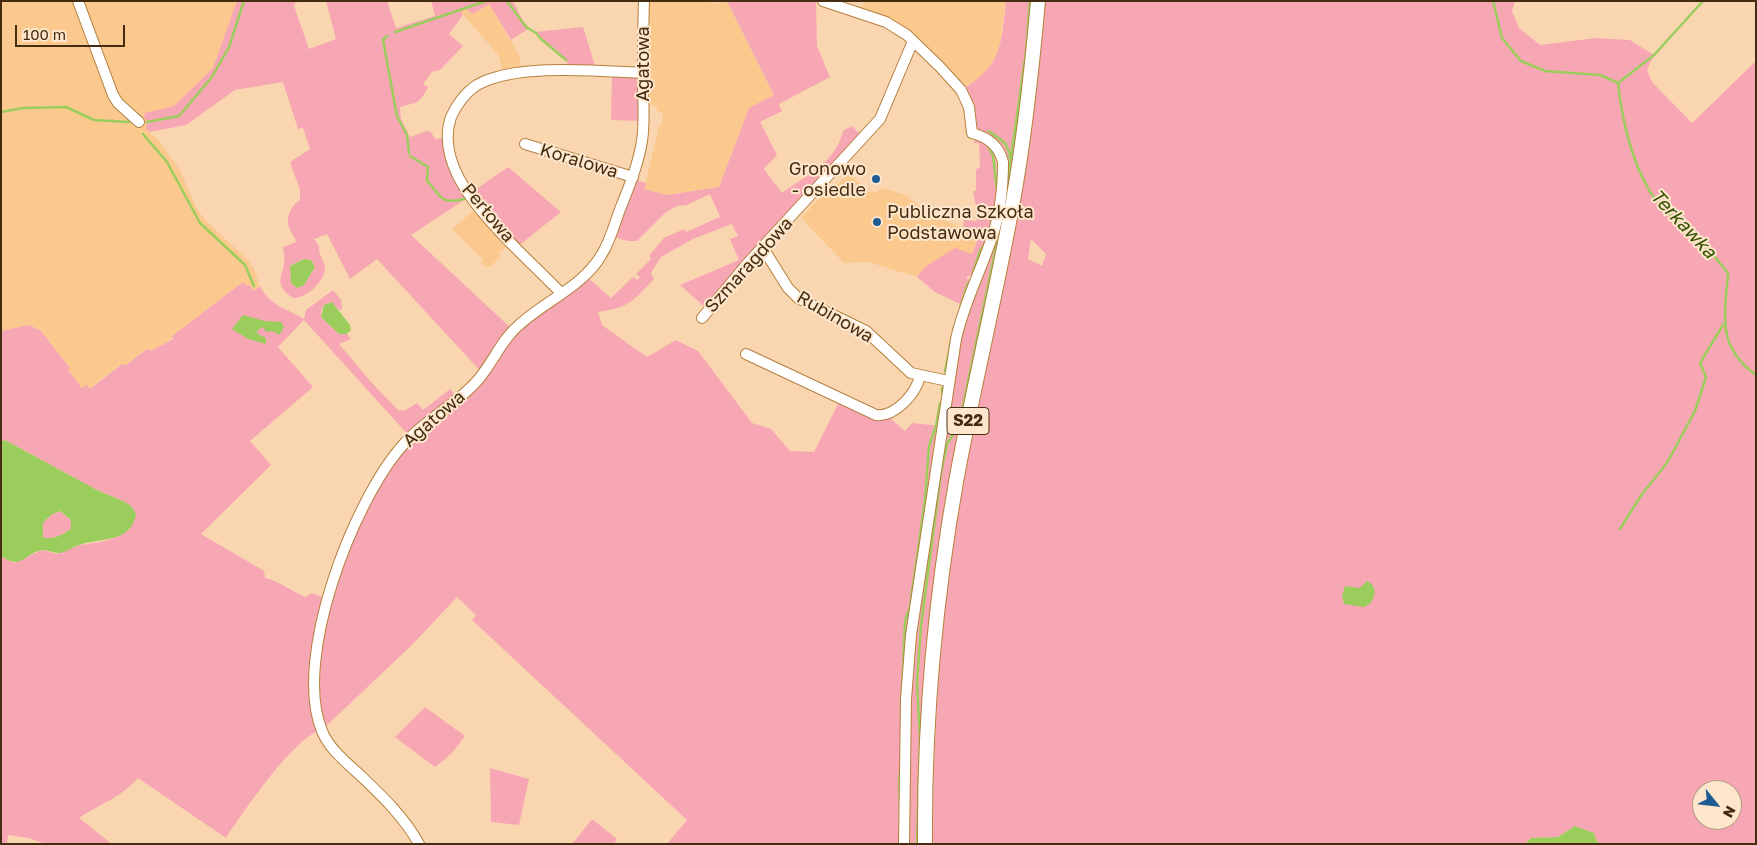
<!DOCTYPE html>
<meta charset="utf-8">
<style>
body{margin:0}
#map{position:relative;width:1757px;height:845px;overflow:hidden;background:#fad6b0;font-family:"Golos Text",sans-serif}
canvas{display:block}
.frame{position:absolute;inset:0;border:2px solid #432c10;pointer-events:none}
.north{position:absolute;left:1692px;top:780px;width:50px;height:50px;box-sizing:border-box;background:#fee6cc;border:1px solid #b39c81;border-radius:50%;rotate:119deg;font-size:14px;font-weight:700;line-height:20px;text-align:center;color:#432c10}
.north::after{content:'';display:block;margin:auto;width:18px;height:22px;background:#1f5c93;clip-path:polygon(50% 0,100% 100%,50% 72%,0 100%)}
.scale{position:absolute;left:15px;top:25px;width:110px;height:22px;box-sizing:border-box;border:2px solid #432c10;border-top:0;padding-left:6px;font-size:15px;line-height:18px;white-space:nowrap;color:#432c10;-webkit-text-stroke:4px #fee6cc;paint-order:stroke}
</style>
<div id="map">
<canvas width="1757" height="845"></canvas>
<div class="frame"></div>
<div class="north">N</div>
<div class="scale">100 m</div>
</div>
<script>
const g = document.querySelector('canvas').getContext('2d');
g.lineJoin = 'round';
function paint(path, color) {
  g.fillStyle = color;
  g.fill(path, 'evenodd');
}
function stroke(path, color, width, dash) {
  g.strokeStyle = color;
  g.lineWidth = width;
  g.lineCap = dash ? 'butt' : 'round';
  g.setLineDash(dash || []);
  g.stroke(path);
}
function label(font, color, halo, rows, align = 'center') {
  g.font = font + ' "Golos Text",sans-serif';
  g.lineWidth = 4;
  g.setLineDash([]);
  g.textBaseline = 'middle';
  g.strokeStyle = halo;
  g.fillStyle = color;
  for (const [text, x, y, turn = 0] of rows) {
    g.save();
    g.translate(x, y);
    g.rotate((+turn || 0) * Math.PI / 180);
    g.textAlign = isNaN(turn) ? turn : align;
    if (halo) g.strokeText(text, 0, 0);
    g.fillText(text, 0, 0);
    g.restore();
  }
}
const built = new Path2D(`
 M1,1H237L213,68L174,106L150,112L146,129L159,141L180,170L195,205L204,219L248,260L254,269L260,286L254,291L249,285L247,286L243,282L172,336L173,338L151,351L146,349L126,365L121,364L89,389L82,388L68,369L70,368L41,331L29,325L1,331Z
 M649,1H706L718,4L727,1L774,95L749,108L719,187L667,195L644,189L659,126H662L663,113L657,112L658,108L650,104Z
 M864,1H1006L999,50L986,73L961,90L902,32L861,12Z
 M489,4L519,55L522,72L504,76L499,56L461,12L466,9L473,14Z
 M850,173L866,191L875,193L882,188L903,194L924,209L962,228L963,225L977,242L972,254L925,267L917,277L868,262L844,263L801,218L811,208L810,207Z
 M479,206L511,242L499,253L501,256L490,267L488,265L486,267L481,263L483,260L452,229Z`);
const green = new Path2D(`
 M237,1H302L295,3L294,6L309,49L336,39L326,1H387L396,28L435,16L431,1H513L525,24L529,27L528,29L511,40L489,4L473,14L466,9L461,12L463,15L449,34L463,46L440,70L432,72L423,84L428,87C419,105 417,102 400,107L401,119L410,137L427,131L431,132L435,139L447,137L453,163L469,194L508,167L561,212L517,247L470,196L411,235L513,330L585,275L611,298L633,277L637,280L640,277L636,274L651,259L649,256L664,238L684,229L686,232L720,217L710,194L687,205L677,206L666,212L637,241H628L610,236L632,179L646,183L644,189L667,195L719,187L749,108L774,95L727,1H816L817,46L830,77L779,104L782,111L760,122L777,155L764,169L782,193C807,175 836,162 843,131L852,126L864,138L747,264L708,310L680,285L739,260L730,239L738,236L732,224L693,239L661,257L651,273L654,279C633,301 629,308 598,312L602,325L647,357L676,340L698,351L752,423L771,429L790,451L814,452L839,402L873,418L889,417L905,431L912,423L941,426L956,339L964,306L935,292L917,277L925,267L955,248L972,254L977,242L963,225L964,220L976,221L978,216L973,192L976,190V170L980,167L979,143H973L974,141C1003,140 995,171 996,189C997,198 998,207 996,216C991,236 982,256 974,275L967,276V279L975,280L977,276L979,277C983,269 988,261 991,253C999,232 1012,174 1006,153C1003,143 994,136 985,132L982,136L972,133L969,107L961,90C1002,66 1001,45 1006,1H1031C1026,58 1021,115 1012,171C995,283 966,391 947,503C929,615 920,730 919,844H667L687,820L472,620L476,615L457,597L413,644L322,730C296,734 241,815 226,838L138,778C122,797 100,804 79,818L112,844H46L28,838L8,835L7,844H1V556L14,563L42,550L57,554L79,545L101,542L117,537L129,530L136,515L131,506L123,501L97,490L5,440L1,442V331L29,325L41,331L70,368L68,370L82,388L87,385L90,389L122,364L126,365L147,349L151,351L173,339L172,336L243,282L247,286L249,285L254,291L260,286C270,306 286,308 304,319L306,310L333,290L341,300L342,309L340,310L330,302L322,308L321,317L339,334H347L351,339L339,344L371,382L398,410L404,411L417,403L423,410L450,389L458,398L483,374L377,259L350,279L327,234L314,239L319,246C318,255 325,260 325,269C324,282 306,299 293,298C269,281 287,276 284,254C284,252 283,249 283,247L296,242C295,237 292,235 290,230C285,219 290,206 300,200V190L290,162L310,149L303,128L298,129L283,82L235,90L186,125L150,132L146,129L147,122L144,117L145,113L174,106L213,68ZM303,259L311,260L315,267L304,285L297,288L291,283L290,266ZM304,320L410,437C373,476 341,548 327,599L312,593L305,597C291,591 280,581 265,578L264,571L201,534L271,465L250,441L313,387L278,347Z
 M1043,1H1515L1512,11L1519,28L1540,45L1596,38L1630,40L1654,55L1647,70L1652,82L1692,123L1756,61V844H1602L1597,842L1594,833L1575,826L1558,837L1531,838L1525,844H933C933,732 940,621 957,511C973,414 999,319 1017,222C1030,149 1036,75 1043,1ZM1031,239L1046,254L1042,266L1028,259ZM1702,790H1732V820H1702Z
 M583,27L597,72L569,66L566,60L535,32Z
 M612,72L643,73L639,121L611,120Z
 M60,511L71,520V529C62,534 53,541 42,537L43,523L51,515Z
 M425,707L465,736L451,754L435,767L395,737Z
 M490,768L529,779L519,825L491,822Z
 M592,819L617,839L614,844H572Z`);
const water = new Path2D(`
 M304,259L311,260L315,267L304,285L297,288L291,283L290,266Z
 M332,302L350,325L351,330L347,334H339L321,317L324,305Z
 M243,315L265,321L281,322L284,327L279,335L273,331L267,332L262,327L257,331L258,334L266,338V344L248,339L232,329Z
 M5,440L97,490L123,501L131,506L136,514C132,543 99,538 79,545C72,547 66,553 58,553C53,553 48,550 43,550C23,553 23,571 1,556V442ZM60,511L71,520V529C63,534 53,541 43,537V523L51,515Z
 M1367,581C1377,586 1376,594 1371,603L1364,607L1344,604L1342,596L1345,586L1360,588Z
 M1575,826L1594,833L1597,842L1602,844H1525L1531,838L1558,837Z`);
const stream = new Path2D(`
 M507,1L526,27L536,33L541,39L566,60
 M1493,1L1502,38L1521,61L1545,71L1600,75L1618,83C1622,119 1630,157 1649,190C1662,213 1688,227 1706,247C1714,255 1721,265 1728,273C1725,316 1716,346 1756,375
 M395,32L486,1
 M387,36L383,40L397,116L407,135L409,153
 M1618,83L1654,55L1703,1
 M1,112L23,108L66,107L94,120L129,122
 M147,122L179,116L212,77L229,47L244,1
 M989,131L1005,143L1012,158L1009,157
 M143,134L167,162L200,223L245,265L254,286
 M988,146L993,156L997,190
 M410,156L428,167L427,181C442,196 439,205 464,199
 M1006,193L1026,52L1030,1
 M973,273L980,251L984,245
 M960,308L968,283
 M945,371L954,327
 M942,393V388
 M1620,529L1642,494L1667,463L1695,411L1706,377L1700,363L1723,325
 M901,718L905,621L910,607L925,500L929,446L936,426L940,403
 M900,807L899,781L900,773
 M917,844L920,738L917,682L921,626L941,473L947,444L959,425L1000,228`);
const minor = new Path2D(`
 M78,1L113,95L118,103L139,122
 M823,1L886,22L907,35L940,67L961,90L969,107L972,133C987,137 999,145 1003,162C1003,186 1001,210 993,234C982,269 964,302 956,339L911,635L906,699L904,844
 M525,144L633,177
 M763,248L788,288L798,298L866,331L911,373L948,381
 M561,293C533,264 490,226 468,193C453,171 442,143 451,117C456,105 466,92 477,85C516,63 598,71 643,73
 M702,318L747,264L880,119L913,41
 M746,354L876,415C895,417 916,394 920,376
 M419,844C404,817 383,797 361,776C347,763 329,749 322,731C292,659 353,502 402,446C423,421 455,406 477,381C493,363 501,340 519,325C545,301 584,286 602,254C610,241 614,226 619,212C628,189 638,166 642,141C645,122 643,101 643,81C643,55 643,28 644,1`);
const highway = new Path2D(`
 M925,844C924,723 935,601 956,482C973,388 996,295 1013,201C1025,135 1032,68 1038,1`);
const markers = [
 [876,179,5,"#1f5c93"],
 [877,222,5,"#1f5c93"]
];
const shields = [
 [968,421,42]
];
const shieldNames = [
 ["S22",968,421]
];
const streetNames = [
 ["Agatowa",643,64,-90],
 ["Koralowa",579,161,17],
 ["Perłowa",488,213,50],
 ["Szmaragdowa",749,265,-48],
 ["Rubinowa",835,317,30],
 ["Agatowa",434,419,-41]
];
const poiNames = [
 ["Gronowo",866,169],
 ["- osiedle",866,190],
 ["Publiczna Szkoła",887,212,"left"],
 ["Podstawowa",887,233,"left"]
];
const waterNames = [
 ["Terkawka",1683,224,47]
];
paint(built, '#fbc88e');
paint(green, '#f7a7b3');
paint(water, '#9bcd5d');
stroke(stream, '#9bcd5d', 2.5);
stroke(minor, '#b57f3c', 12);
stroke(highway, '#b57f3c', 16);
stroke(minor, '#fff', 10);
stroke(highway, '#fff', 14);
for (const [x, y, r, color] of markers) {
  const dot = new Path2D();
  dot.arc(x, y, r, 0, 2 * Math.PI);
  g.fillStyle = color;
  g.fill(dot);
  stroke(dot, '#fee6cc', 2);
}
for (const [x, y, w] of shields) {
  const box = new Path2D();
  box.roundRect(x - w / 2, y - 13.5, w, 27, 4);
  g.fillStyle = '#fee6cc';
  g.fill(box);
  stroke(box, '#432c10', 1);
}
label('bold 16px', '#432c10', null, shieldNames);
label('18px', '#432c10', '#fee6cc', streetNames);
label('18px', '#432c10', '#fee6cc', poiNames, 'right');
label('italic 19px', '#355300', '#fee6cc', waterNames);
</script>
